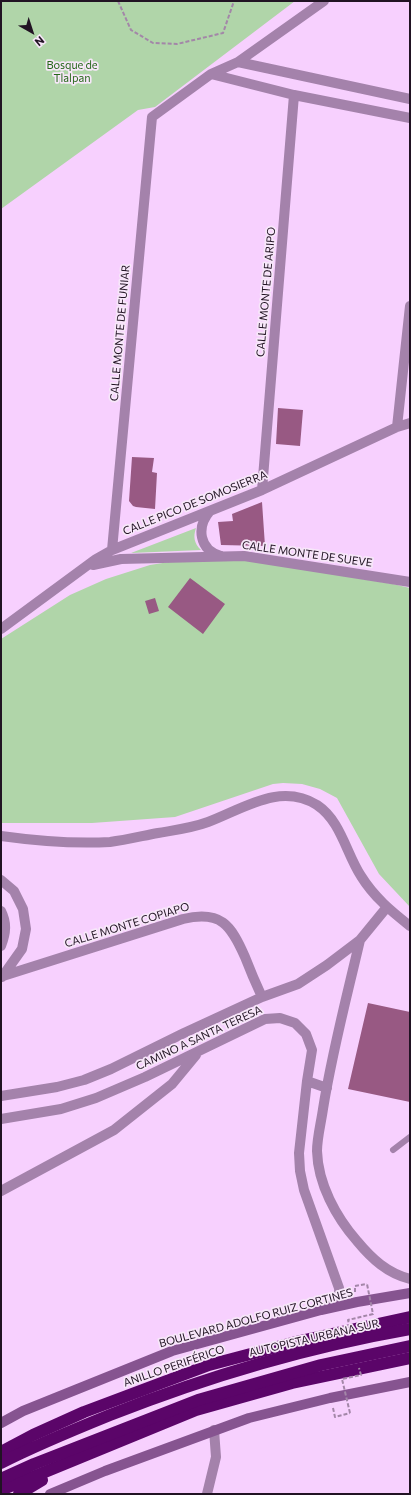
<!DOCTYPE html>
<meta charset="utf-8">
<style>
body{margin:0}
#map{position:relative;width:411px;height:1495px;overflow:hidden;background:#f7d0fe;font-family:Commissioner,sans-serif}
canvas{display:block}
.frame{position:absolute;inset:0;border:2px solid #211323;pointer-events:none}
.north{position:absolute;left:12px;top:12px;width:40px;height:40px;-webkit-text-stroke:3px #f7e7f9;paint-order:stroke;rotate:141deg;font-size:11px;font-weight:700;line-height:16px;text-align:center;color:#211323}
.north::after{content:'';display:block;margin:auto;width:14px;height:18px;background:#211323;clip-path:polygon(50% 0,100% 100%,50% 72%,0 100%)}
</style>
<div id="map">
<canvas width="411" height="1495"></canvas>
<div class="frame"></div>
<div class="north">N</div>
</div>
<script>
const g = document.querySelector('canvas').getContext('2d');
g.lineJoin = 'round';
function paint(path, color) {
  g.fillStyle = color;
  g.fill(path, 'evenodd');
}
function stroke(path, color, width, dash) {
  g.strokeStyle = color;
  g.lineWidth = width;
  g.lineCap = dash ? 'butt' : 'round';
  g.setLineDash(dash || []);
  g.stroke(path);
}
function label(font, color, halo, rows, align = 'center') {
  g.font = font + ' Commissioner,sans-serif';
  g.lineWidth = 3.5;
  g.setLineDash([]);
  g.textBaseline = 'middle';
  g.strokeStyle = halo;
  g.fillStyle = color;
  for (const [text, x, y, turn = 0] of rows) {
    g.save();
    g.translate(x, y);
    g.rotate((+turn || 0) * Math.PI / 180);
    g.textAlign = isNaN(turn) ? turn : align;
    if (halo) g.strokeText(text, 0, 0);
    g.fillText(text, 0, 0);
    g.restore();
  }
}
const green = new Path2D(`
 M1,1H295L155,107L138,110L1,209Z
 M196,528C193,537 194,543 201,550L131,553Z
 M245,560L393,584L410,588V907L379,874L337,798L320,789L302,784L283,783L273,784L175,817L92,823H1V639L70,595L106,579L150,565L175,561Z`);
const building = new Path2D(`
 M278,408L303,410L300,446L276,444Z
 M132,457L154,458L152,472L157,473L155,509L136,507L133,506L129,501Z
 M262,502L265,546L221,545L218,522L233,521L232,514Z
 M190,578L225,604L203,634L168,607Z
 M155,598L159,611L149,614L145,601Z
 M368,1003L410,1012V1102L348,1089Z`);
const path = new Path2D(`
 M118,1L131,30L153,43L177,44L223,33L234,1
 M355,1292V1286L367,1284
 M333,1408L335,1417L350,1413`);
const lane = new Path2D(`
 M393,1150L410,1137`);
const street = new Path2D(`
 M238,62L410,99
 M211,74L294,95L410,118
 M397,427L410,306
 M262,490L294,95
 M210,511C196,527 199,550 221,556
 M112,550L152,117L211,74L238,62L324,1
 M93,565L121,559L244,556L410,582
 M1,629L96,559L112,550L262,490L397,427L410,423
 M1,836C37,841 73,844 110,842C126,840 142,836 158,833C175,830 192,828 208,822C243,809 280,782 317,805C341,821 346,853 361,876C374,897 391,911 410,926
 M1,880L14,891L23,909L26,929L22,949L2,977
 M1,911C7,923 6,933 1,946
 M360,940C347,996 332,1052 323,1109C321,1123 317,1138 317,1151C318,1184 336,1217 357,1241C372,1259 387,1273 410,1279
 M3,976L183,919C221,910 231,925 245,957C250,970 256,984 262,997
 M307,1081L327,1088
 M1,1096L57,1087L84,1080L111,1069L184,1033L262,997L298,984L327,965L360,940L387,907
 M1,1119L61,1109L96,1098L145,1077L265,1019L280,1018L295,1023L306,1034L312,1050L307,1081L299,1153L300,1171L304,1190L339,1288C340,1298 336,1305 326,1308
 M1,1191L114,1130L172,1084L196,1055
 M207,1494L216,1457L214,1430`);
const secondary = new Path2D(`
 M1,1423L23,1411L172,1351L321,1310L357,1302L410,1293
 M50,1494L105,1471L249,1418L330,1398L410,1382`);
const highway = new Path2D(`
 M1,1452L33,1435L84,1412L209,1365L300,1341L410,1317
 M1,1490L196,1410L292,1383L410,1358
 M19,1494L42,1480`);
const pathBridge = new Path2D(`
 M350,1328L348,1320L373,1314L367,1284
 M350,1413L342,1379L361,1375L359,1368`);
const highwayBridge = new Path2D(`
 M1,1463C36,1445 73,1430 110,1415C206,1377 307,1347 410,1329
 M1,1479L34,1464L198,1400L321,1365L410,1346`);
const parkNames = [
 ["Bosque de",72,65],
 ["Tlalpan",72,78]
];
const streetNames = [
 ["CALLE MONTE DE ARIPO",266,292,-85],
 ["CALLE MONTE DE FUNIAR",120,333,-85],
 ["CALLE PICO DE SOMOSIERRA",195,503,-22],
 ["CALLE MONTE DE SUEVE",307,554,8],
 ["CALLE MONTE COPIAPO",127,925,-17],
 ["CAMINO A SANTA TERESA",199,1038,-25],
 ["BOULEVARD ADOLFO RUIZ CORTINES",256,1318,-15],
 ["AUTOPISTA URBANA SUR",314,1338,-13],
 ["ANILLO PERIFÉRICO",174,1366,-19]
];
paint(green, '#b0d5a9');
paint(building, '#985983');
stroke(path, '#a386a8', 2, [4, 2]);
stroke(lane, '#a482ab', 6);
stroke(street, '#a482ab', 10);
stroke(secondary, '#865490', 10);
stroke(highway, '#5b0569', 12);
stroke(pathBridge, '#a386a8', 2, [4, 2]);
stroke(highwayBridge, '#5b0569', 12);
label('11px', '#256719', '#f7e7f9', parkNames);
label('11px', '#211323', '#f7e7f9', streetNames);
</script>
